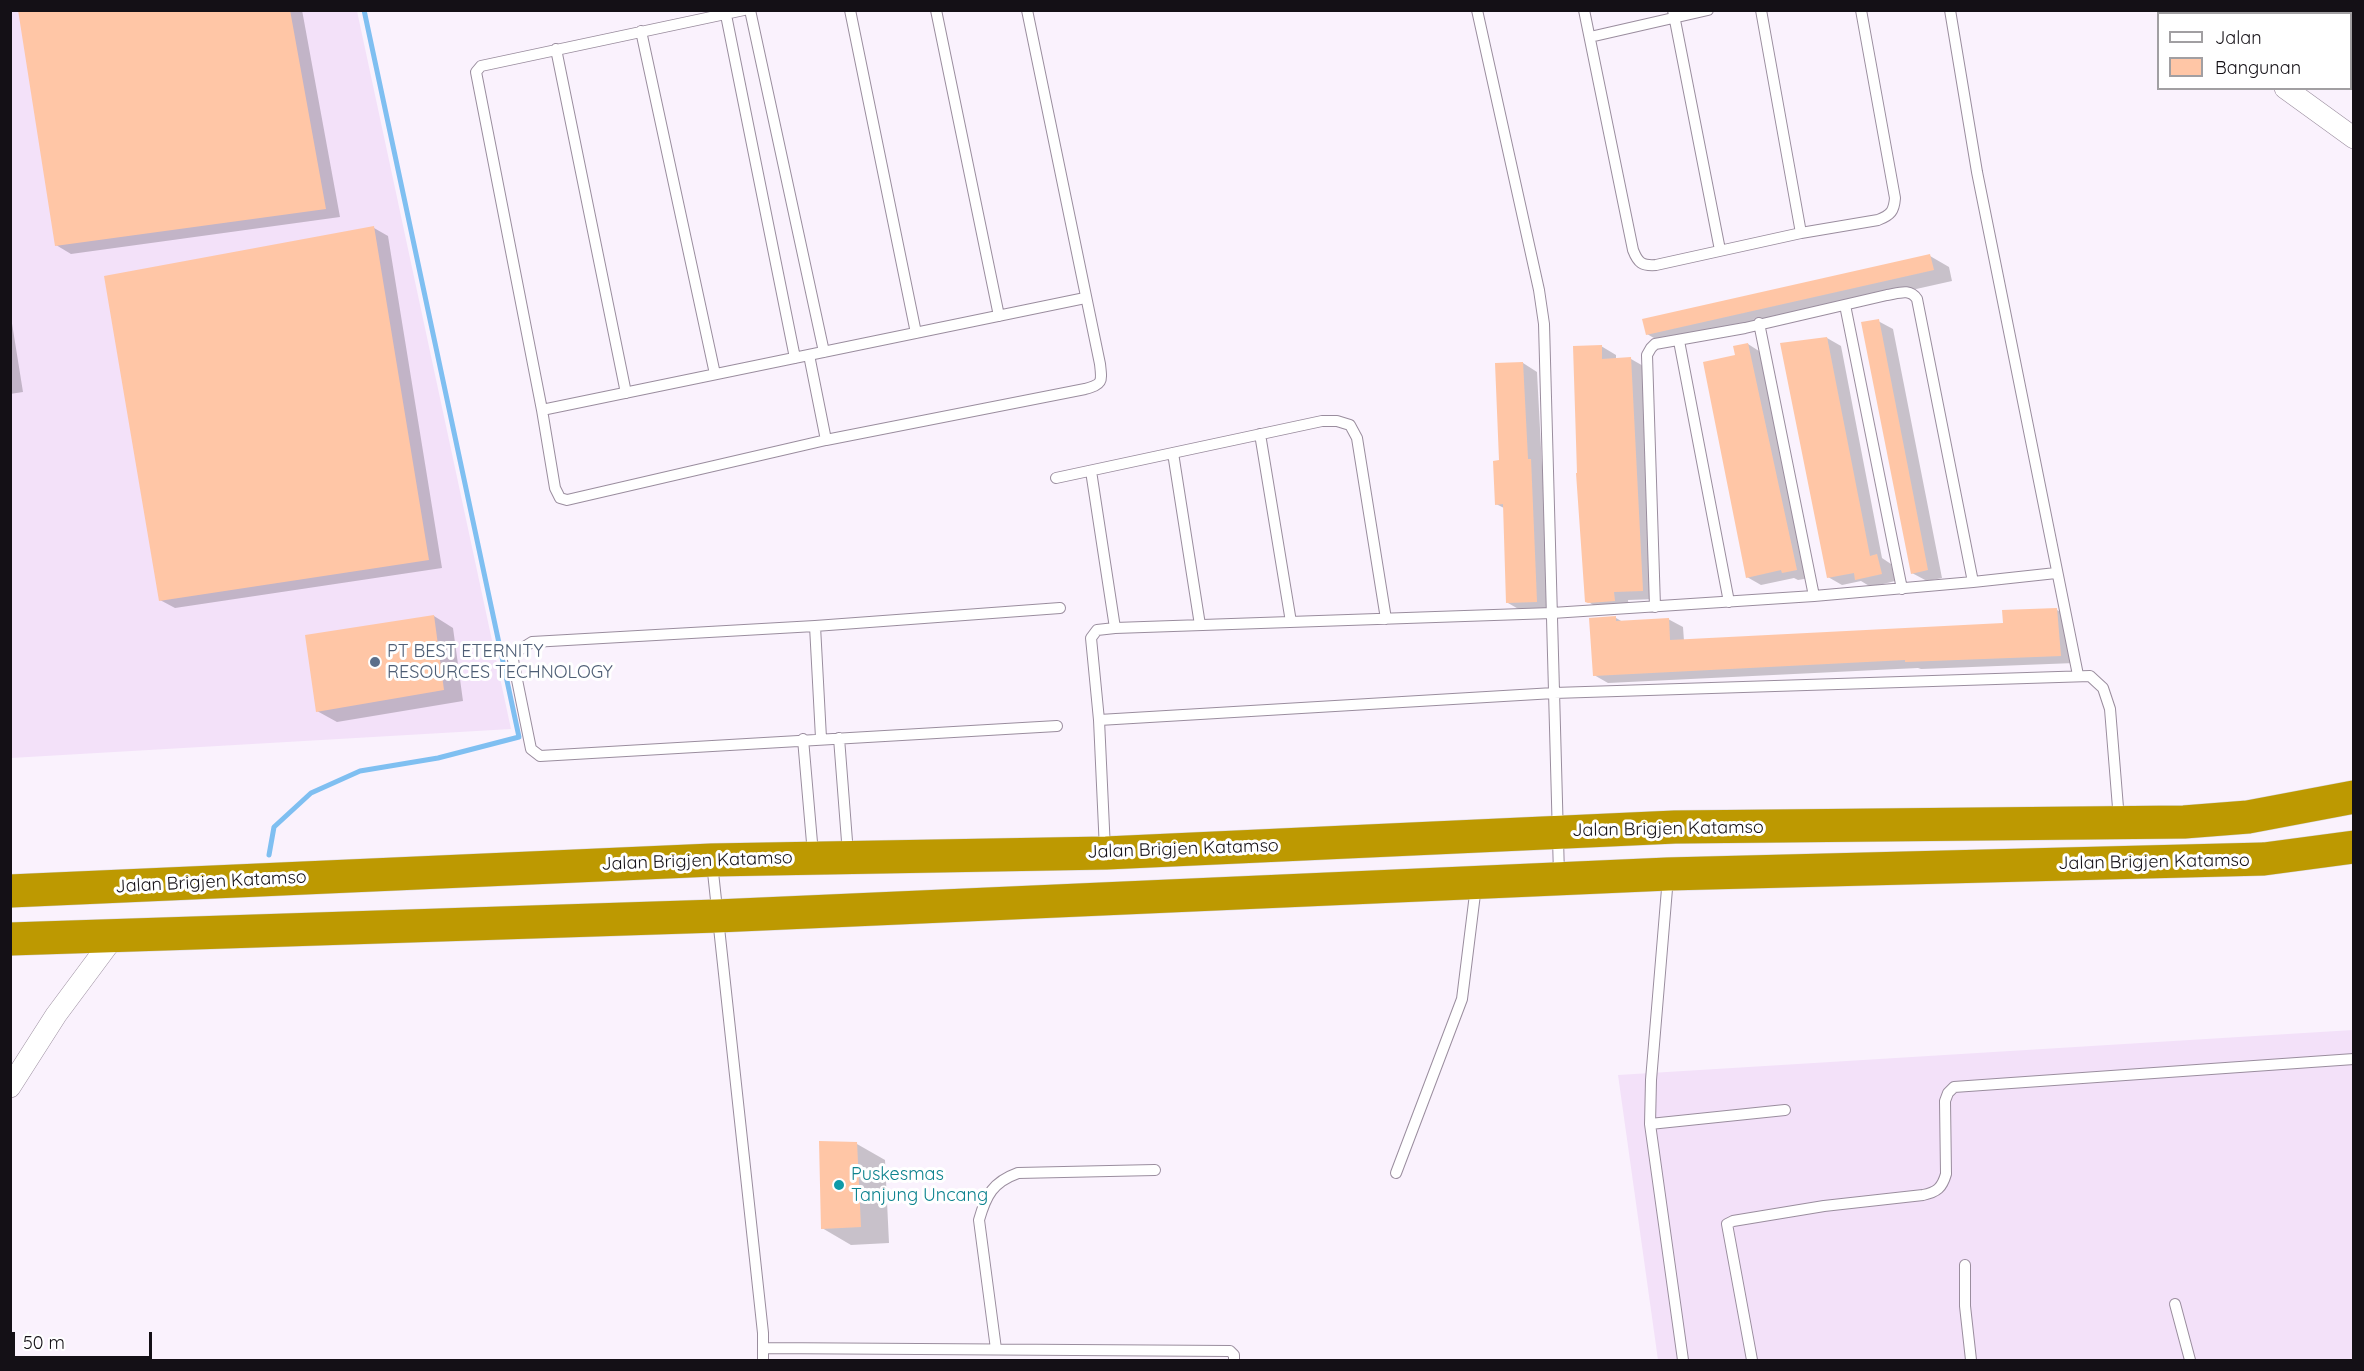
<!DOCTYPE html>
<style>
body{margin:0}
#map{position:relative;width:2364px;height:1371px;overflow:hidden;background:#faf2fd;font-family:Quicksand,sans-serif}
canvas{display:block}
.frame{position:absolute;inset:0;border:12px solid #141016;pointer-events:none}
.legend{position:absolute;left:2157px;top:12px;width:195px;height:78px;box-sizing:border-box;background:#fff;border:2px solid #a19fa2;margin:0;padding:8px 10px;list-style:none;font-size:18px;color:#141016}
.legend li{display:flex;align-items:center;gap:12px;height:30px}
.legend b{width:30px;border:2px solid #a19fa2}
.scale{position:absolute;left:12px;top:1332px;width:140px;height:27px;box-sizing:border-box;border:3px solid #141016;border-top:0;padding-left:8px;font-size:18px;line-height:21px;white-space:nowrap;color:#141016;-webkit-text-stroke:4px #fff;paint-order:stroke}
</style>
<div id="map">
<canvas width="2364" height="1371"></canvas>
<div class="frame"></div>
<ul class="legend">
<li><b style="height:8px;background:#fff"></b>Jalan</li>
<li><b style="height:16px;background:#ffc6a6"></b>Bangunan</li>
</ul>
<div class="scale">50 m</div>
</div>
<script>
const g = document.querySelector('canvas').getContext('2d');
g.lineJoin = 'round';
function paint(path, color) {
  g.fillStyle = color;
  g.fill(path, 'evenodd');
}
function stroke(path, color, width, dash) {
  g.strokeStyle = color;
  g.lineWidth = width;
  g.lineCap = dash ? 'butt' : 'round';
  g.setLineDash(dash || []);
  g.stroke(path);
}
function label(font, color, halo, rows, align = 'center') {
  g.font = font + ' Quicksand,sans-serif';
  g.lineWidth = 6;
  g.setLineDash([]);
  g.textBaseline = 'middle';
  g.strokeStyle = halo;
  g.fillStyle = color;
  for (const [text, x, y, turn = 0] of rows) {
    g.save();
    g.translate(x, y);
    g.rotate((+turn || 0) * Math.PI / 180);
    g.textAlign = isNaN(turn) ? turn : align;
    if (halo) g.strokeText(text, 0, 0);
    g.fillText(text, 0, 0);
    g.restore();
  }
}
const built = new Path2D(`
 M10,11H357L511,729L11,758Z
 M2353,1030V1360H1658L1618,1075Z`);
const shadow = new Path2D(`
 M20,10H302L340,217L71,254L56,245Z
 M374,228L388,236L442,568L175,608L160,600Z
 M1930,256L1949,267L1952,281L1666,345L1647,334Z
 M10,311L23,392L10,394Z
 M1878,321L1893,329L1942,578L1927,581L1912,573Z
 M1827,338L1841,346L1882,558L1891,564L1895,581L1871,587L1861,581L1842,585L1828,577Z
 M1748,344L1762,353L1810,578L1798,580L1794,578L1761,585L1747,577Z
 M1601,346L1616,355V359H1631L1645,367L1657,599L1628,600L1629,609L1601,610L1587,601Z
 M1523,363L1537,372L1542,467L1545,469L1550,610L1522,611L1508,603L1504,508L1496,504L1501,462Z
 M2057,610L2071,618L2075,663L1921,669L1918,668L1608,683L1594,675L1616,618L1623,622L1668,619L1683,627L1684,641L2004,625Z
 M434,616L453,628L463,701L337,722L317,711Z
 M857,1144L885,1160L889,1243L851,1245L822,1228Z`);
const stream = new Path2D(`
 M269,855L274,827L311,793L360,771L438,758L519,737L364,10`);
const building = new Path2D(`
 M18,10H290L326,209L55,246Z
 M374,226L429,560L159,601L104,276Z
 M1930,254L1934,270L1646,335L1642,319Z
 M1879,319L1928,570L1911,574L1861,322Z
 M1827,337L1870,556L1877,554L1882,574L1855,580L1854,573L1827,578L1780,343Z
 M1748,343L1797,570L1782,573L1781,570L1746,578L1703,362L1735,355L1733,346Z
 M1602,345V359L1631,357L1643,591L1614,592L1615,601L1588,603L1585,602L1576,473H1577L1573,346Z
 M1523,362L1528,459H1531L1537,602L1506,603L1503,504L1495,505L1493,461L1499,460L1495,363Z
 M2057,608L2061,656L1905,662V660L1593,676L1589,618L1616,616V621L1669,618L1670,640L2003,623L2002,610Z
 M434,615L444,690L316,712L305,635Z
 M819,1141L857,1142L861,1227L821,1229Z`);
const lane = new Path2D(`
 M725,10L795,358
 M744,10L481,66L476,72L542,410L555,488L560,498L567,500L826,440L1085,389C1103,384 1102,382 1100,364L1027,10
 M750,10L824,352
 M850,10L916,333
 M936,10L999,316
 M1477,10L1539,290L1544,324L1559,875
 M1584,10L1633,250C1638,263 1642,266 1656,265L1801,233L1878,220C1891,215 1894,211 1895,198L1861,10
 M1673,10L1720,250
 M1761,10L1801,233
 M1950,10L1977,172L2078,675
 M641,31L715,374
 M1590,37L1708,10
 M556,49L626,393
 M1845,305L1902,589
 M1759,323L1814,596
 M1679,341L1729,602
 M809,355L826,440
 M542,410L1085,298
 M1260,434L1291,622
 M1173,453L1200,625
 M1091,471L1115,628
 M1056,478L1322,421H1337L1350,425L1357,438L1386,619
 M1973,582L2056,573
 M815,626L821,738
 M1099,720L1554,693L2090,676L2103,688L2110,709L2119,820
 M1057,726L540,756L531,749L513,660L516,652L532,642L815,626L1060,608
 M839,738L848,854
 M803,739L813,854
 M1105,850L1099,720L1091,638L1097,630L1115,628L1552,613L1814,596L1973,582L1917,299C1910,288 1899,293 1887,295L1745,328L1655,344L1651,348L1647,355L1655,607
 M712,863L763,1333V1360
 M1668,877L1651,1080L1650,1124L1683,1360
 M1650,1124L1785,1110
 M1396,1173L1462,999L1476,886
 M1965,1265V1306L1971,1360
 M2175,1304L2190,1360
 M763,1348L1230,1351L1234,1355V1360
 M996,1349L979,1220C986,1195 993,1182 1018,1173L1155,1170
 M1752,1360L1727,1224L1733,1221L1824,1206L1923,1195C1937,1192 1942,1188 1946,1174L1945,1101L1948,1093L1954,1087L2354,1059`);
const street = new Path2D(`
 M2193,10L2195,14
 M2285,88L2354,138
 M10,1087L56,1015L114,937`);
const highway = new Path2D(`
 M10,891L712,860L1106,853L1675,827L2184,822L2248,817L2354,797
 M10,939L717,916L1668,874L2264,859L2354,847`);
const markers = [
 [375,662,6,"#5c6f8a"],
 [839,1185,6,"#0f9aa8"]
];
const serviceNames = [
 ["PT BEST ETERNITY",387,652],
 ["RESOURCES TECHNOLOGY",387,673]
];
const streetNames = [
 ["Jalan Brigjen Katamso",1668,829,-1],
 ["Jalan Brigjen Katamso",1183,849,-2],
 ["Jalan Brigjen Katamso",697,861,-2],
 ["Jalan Brigjen Katamso",2154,862,-1],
 ["Jalan Brigjen Katamso",211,882,-3]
];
const cultureNames = [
 ["Puskesmas",851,1175],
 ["Tanjung Uncang",851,1196]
];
paint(built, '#f3e1f9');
paint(shadow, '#0003');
stroke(stream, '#7fbff1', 5);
paint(building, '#ffc6a6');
stroke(lane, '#9a8d9e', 12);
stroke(street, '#9a8d9e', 22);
stroke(highway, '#d5d4d5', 34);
stroke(lane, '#fff', 10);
stroke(street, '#fff', 21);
stroke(highway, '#bd9901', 33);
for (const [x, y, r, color] of markers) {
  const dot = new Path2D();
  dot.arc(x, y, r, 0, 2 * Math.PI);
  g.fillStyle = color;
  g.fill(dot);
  stroke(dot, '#fff', 2);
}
label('18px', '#4e5e75', '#fff', serviceNames, 'left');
label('18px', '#141016', '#fff', streetNames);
label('18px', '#0d838f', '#fff', cultureNames, 'left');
</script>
